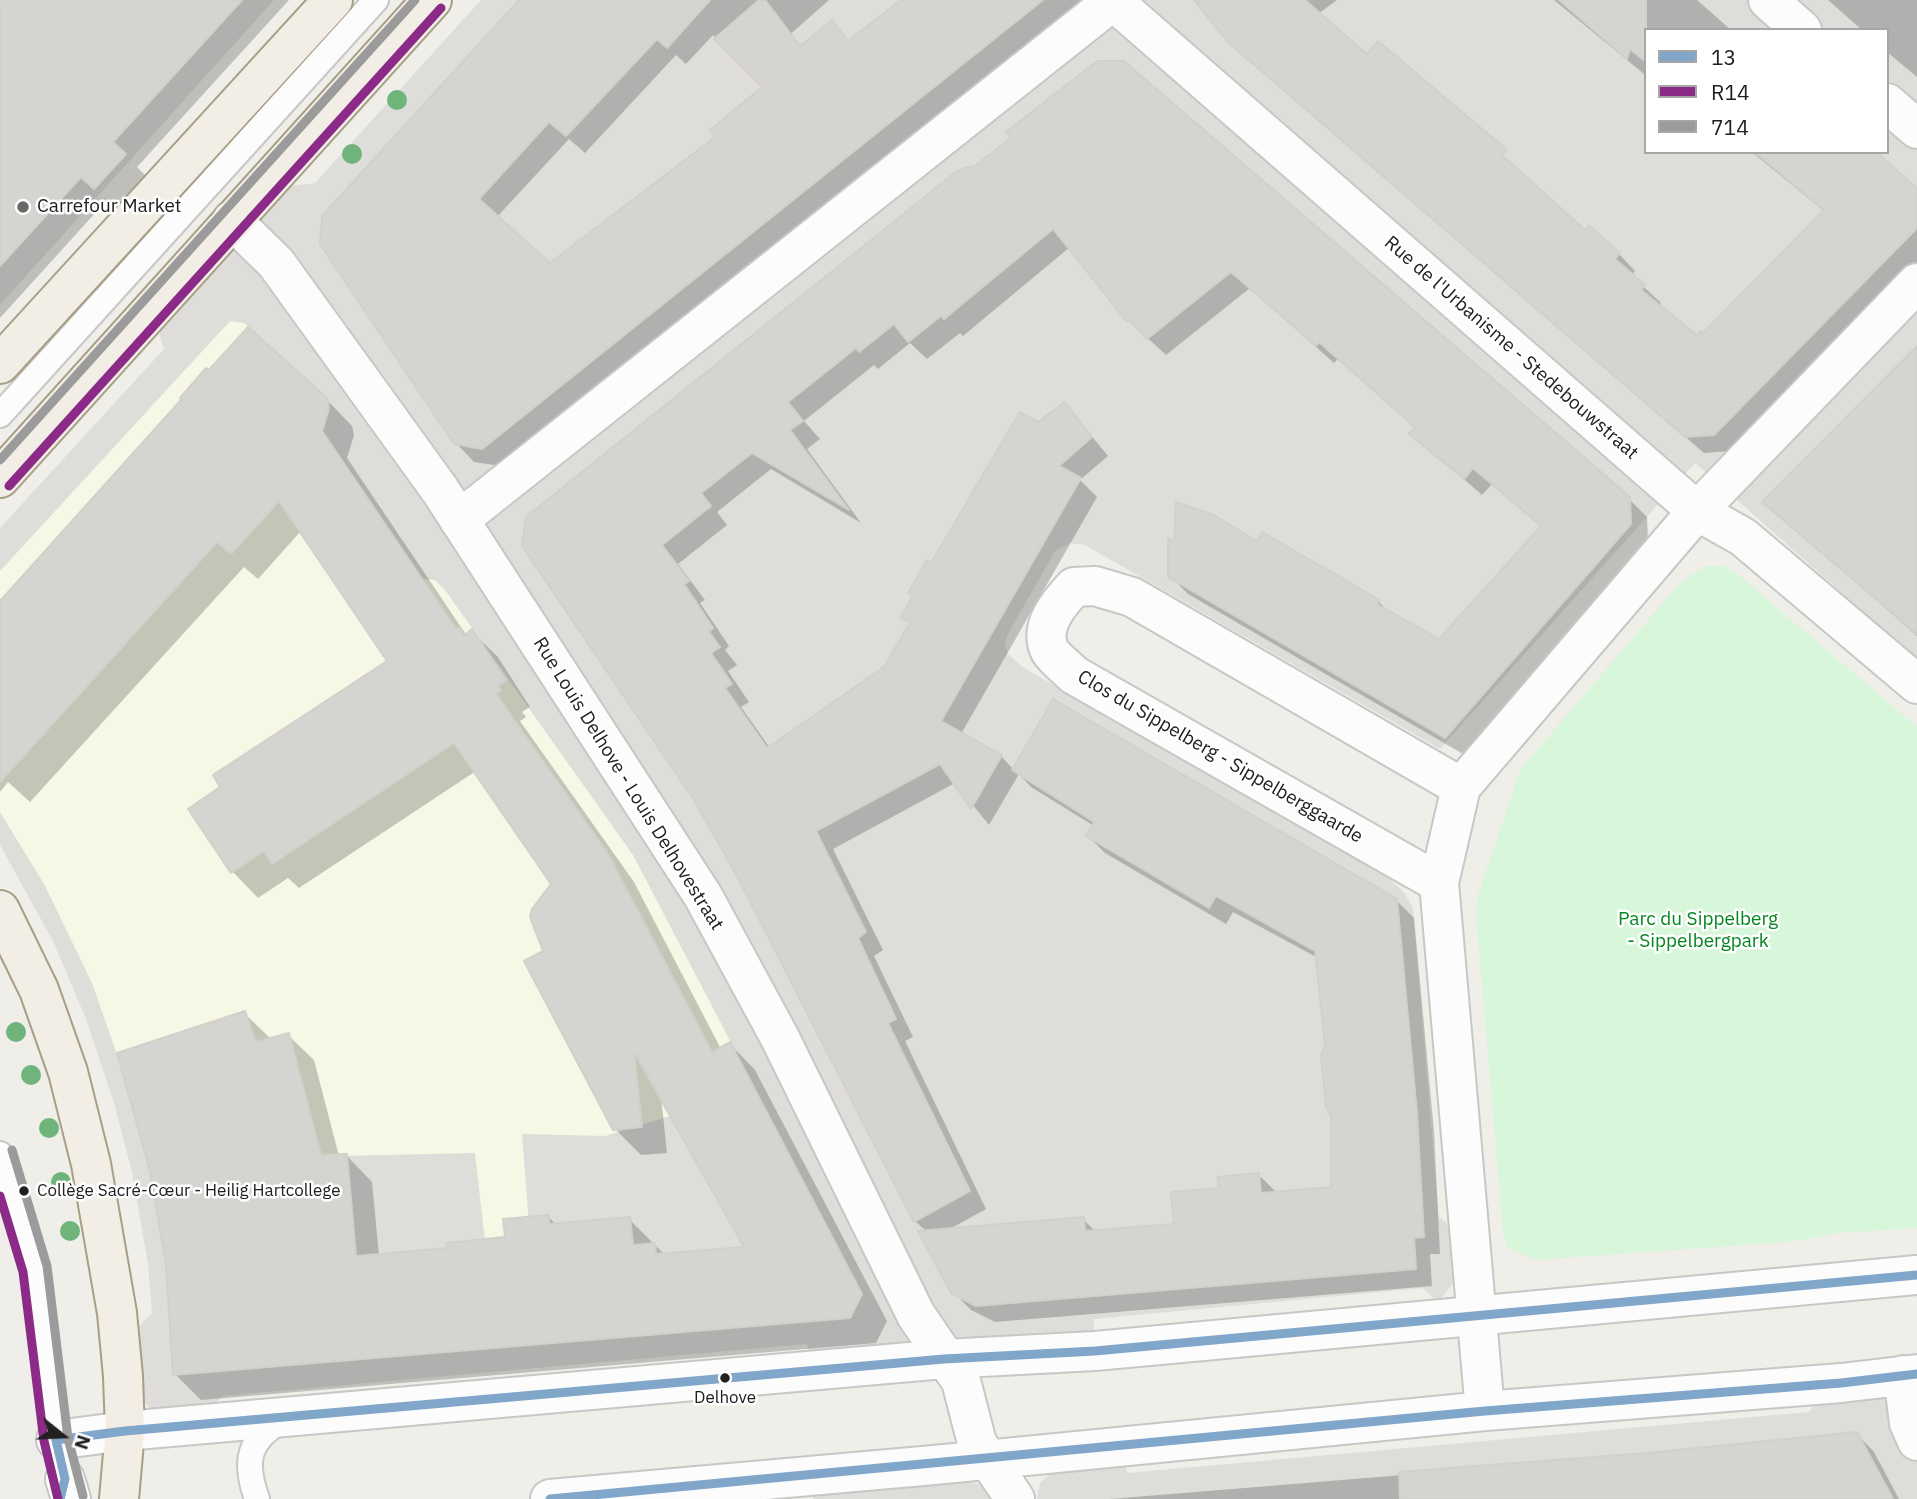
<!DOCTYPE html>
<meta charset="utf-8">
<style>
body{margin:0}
#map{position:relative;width:1917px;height:1499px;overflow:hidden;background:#efeee9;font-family:"IBM Plex Sans",sans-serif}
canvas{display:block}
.legend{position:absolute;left:1644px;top:28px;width:245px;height:126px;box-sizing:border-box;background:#fff;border:2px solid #a6a6a6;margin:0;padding:9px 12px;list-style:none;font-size:21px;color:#202020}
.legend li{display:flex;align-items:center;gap:14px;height:35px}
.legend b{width:35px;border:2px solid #a6a6a6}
.north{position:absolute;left:28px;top:1401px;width:70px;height:70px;-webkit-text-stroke:5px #fff;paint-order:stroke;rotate:108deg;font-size:19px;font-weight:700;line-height:28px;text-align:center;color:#202020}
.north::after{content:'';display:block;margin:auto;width:24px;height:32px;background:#202020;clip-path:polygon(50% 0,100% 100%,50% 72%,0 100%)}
</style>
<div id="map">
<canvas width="1917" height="1499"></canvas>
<ul class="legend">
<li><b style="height:9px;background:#80a6c9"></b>13</li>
<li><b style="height:9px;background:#8c2b87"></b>R14</li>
<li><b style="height:9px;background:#9b9b9b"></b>714</li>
</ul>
<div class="north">N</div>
</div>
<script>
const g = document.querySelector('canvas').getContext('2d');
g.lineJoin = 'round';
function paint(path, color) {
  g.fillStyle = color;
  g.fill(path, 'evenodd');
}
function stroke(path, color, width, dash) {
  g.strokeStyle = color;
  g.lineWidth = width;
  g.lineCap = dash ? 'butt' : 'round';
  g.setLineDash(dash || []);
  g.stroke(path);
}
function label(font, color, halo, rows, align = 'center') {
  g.font = font + ' "IBM Plex Sans",sans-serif';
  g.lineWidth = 5;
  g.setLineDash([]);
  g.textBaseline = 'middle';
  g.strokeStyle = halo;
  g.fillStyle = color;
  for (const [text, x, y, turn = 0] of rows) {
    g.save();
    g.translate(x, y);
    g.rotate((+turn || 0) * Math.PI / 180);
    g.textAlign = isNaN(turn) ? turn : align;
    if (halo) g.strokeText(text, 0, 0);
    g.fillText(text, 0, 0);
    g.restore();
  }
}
const residential = new Path2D(`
 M0,0H274L0,305Z
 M481,0H1917V659L1695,463L1440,749L1085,545L1070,543L1055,551L1008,634L1005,642L1008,654L1024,668L1386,876L1405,893L1413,909L1439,1217L1452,1227L1455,1281L1441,1298L1436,1300L1422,1288L1094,1319V1331L988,1341L809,1356L807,1344L222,1396L209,1412H154L143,1401L137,1329L152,1313L148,1264L132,1172L114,1103L86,1019L53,941L0,845V528L164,349L159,333L291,186L315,183ZM1646,30H1887V152H1646Z
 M1917,1392V1499H1037L1040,1483L1054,1470L1125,1461L1127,1473L1809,1412L1818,1400Z
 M965,1479L985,1487L997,1499H813V1487Z`);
const education = new Path2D(`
 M230,321L244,323L327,398L328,414L319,427L416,571L422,579L435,580L445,590L633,855L748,1075L673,1115L605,1136L522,1134L538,1343L497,1347L475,1153L253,1158L129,1089L92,983L45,886L0,812V571Z`);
const park = new Path2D(`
 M1705,566H1723L1735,572L1917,727V1228L1838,1233L1788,1242L1536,1260L1508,1248L1503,1232L1476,913L1478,895L1520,770L1679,584Z`);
const shadow = new Path2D(`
 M0,0H289L137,167L149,179L119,212L107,200L0,318Z
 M520,0H829L749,71L713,35L686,64L676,55L585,153L569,139L497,217L549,265L904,0H1084L501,466L474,462L456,443L322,243Z
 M1197,0H1337L1318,14L1585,233L1619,254L1635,271L1631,275L1661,303L1658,306L1697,338L1703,335L1825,212L1752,152H1874L1917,189V262L1731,451L1704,453L1248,59Z
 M1554,0H1697L1731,30H1646L1644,74Z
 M1828,0H1917V77L1887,52V30H1862Z
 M1014,138L1629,499L1647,517L1648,542L1463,754L1188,594L1170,576L1176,544L1257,543L1262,535L1379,602L1390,613L1439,641L1543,528L1492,484L1482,495L1412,434L1416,428L1338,359L1334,363L1250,288L1166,355L1129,321L1070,247L963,336L960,333L927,359L910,343L878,369L874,365L804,421L820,439L807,449L861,523L771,469L717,512L727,525L678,564L705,600L700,603L729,646L725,650L737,665L728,671L749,702L741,707L770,748L885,668L911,625L903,617L932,565L1038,424L1065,404L1108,456L1080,480L1097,497L961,734L1001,756L1014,770L1396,900L1414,918L1434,1131L1440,1254H1430L1432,1286L995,1322L971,1310L953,1292L927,1232L915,1221L738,875L695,799L524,546ZM1019,774L1031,787L1094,826L1088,836L1105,853L1226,924L1233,912L1318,958L1333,1115V1188L1276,1192L1259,1175L1221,1190L1176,1225L1096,1232L1083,1219L948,1230L986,1209L905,1041L913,1037L874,956L883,950L833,849L955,783L989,825Z
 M1917,348V636L1765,502Z
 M326,399L352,426L354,435L347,458L467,636L472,632L498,657L530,707L522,712L526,717L520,721L634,882L721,1049L730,1044L755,1070L887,1321L876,1343L201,1400L175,1374L244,1013L271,1039L288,1035L314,1060L339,1156H347L372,1182L379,1256L448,1250L507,1239L548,1217L557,1225L629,1219L665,1255L747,1249L661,1096L667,1153L641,1155L614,1128L545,952L553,884L476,771L299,888L288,878L258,898L233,872L191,809L389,661L301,531L258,579L244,567L30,802L8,782L0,792V603Z
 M1856,1433L1874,1452L1899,1499H1110L1647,1455Z`);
const building = new Path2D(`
 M0,0H242L113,142L126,154L94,189L81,177L0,266Z
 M519,0H710L667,48L657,39L566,136L549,122L479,199L550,263L715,137L710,130L762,87L714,39L759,0H765L800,46L832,20L848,41L901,0H1043L482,449L454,444L320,244L322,216Z
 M1194,0H1305L1367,54L1378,41L1507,150L1502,155L1585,230L1589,226L1620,253L1615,259L1645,285L1641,290L1697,335L1701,331L1703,333L1824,210L1755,152H1876L1917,188V228L1714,435L1685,437L1229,43Z
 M1559,0H1646V62L1630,49L1627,59Z
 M1097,61H1124L1630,497L1631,524L1445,738L1168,577V538L1174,541L1176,502L1214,515L1257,541L1262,532L1380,600L1377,604L1439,639L1541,526L1473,468L1464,479L1409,434L1415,427L1319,342L1316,346L1231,272L1147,339L1130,320L1127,322L1053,229L944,319L941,316L908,342L894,324L859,352L856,348L788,402L803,421L790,430L849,510L752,453L701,493L711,506L662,545L689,581L684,584L713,628L709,632L720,647L711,653L732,684L725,688L767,748L884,667L910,623L901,617L913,596L908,593L927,560L931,563L1020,412L1038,422L1065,402L1092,437L1059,466L1081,478L941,721L1002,755L971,809L940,764L816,831L866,932L858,938L896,1019L888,1023L970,1191L914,1222L737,876L694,800L522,546L526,517L952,175L963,168L975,166L1011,138L1006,132Z
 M248,327L327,398L329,409L322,431L456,629L459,627L464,636L472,629L506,680L498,686L501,690L496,694L608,854L712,1052L730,1042L862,1294L850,1318L173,1375L166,1265L150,1171L117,1053L245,1011L256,1042L289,1033L321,1155L347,1154L356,1256L447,1248L446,1243L505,1237L503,1219L549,1215V1224L630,1217L633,1245L655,1243L656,1254L744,1247L634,1052L642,1127L613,1130L524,961L543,951L530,917L532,909L551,884L454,743L272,864L264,851L231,873L188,809L220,787L213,775L387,661L279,501L231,554L217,542L0,782V601L181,400L180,398L206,368L209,370Z
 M1917,346V634L1762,502Z
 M1053,699L1397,899L1417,1113L1424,1237L1414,1238L1416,1269L976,1306L951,1293L918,1231L1084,1217L1085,1231L1174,1224L1171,1192L1219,1188L1217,1177L1259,1173L1261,1193L1331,1187V1116L1326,1107L1321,1056L1325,1044L1315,951L1216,896L1209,908L1086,836L1094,822L1012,770Z
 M1857,1432L1893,1499H1400L1399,1472L1647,1453Z`);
const lane = new Path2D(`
 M0,415L376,0
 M0,1154L35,1269L59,1454
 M257,1499C243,1460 248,1439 286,1418`);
const street = new Path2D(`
 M1768,0L1802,30
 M1113,1L1697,511L1743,537L1917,684
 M1887,103L1917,129
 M232,220L276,263L440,490L703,896L780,1038L916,1315L961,1381L977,1443L1015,1499
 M459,520L1114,0
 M1439,883L1074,675C1067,668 1055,659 1050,651C1038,627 1059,603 1074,587L1095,586L1132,597L1461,787
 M1903,1375L1909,1423L1917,1441
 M1485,1411L1439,883L1461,787L1697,511L1917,283
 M56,1440L125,1431L944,1359L1095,1351L1917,1275
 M65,1479L71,1499
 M550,1499L934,1465L1485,1411L1841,1383L1917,1374`);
const primary = new Path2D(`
 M0,364L333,0
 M0,478L432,0
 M0,910L39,990L68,1072L91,1164L117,1313L123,1376L125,1431L119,1499`);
const bus1 = new Path2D(`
 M60,1499L65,1479L56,1440L125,1431L944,1359L1095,1351L1917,1275
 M550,1499L1485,1411L1841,1383L1917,1374`);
const bus2 = new Path2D(`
 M9,486L441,8
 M0,1196L23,1272L44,1441L58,1499`);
const bus3 = new Path2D(`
 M0,460L415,0
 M12,1150L47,1266L68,1438L83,1496`);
const trees = [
 [397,100],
 [352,154],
 [16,1032],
 [31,1075],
 [49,1128],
 [61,1182],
 [70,1231]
];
const markers = [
 [23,207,7,"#686866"],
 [24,1191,6,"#202020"],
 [725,1378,6,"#202020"]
];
const busNames = [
 ["Collège Sacré-Cœur - Heilig Hartcollege",37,1191],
 ["Delhove",725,1398,"center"]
];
const poiNames = [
 ["Carrefour Market",37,207]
];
const streetNames = [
 ["Rue de l'Urbanisme - Stedebouwstraat",1511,348,41],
 ["Clos du Sippelberg - Sippelberggaarde",1220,757,30],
 ["Rue Louis Delhove - Louis Delhovestraat",628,784,58]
];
const parkNames = [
 ["Parc du Sippelberg",1698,920],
 ["- Sippelbergpark",1698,942]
];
paint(residential, '#deddda');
paint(education, '#f6f7e5');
paint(park, '#d7f6da');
paint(shadow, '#0003');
paint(building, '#d5d4d0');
stroke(building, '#d2d0ca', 2);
stroke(lane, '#c7c7c5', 28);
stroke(street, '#c7c7c5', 42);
stroke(primary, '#a69f85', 42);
stroke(lane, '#fdfcfc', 24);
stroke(street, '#fdfcfc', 38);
stroke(primary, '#f2eee6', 38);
stroke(bus1, '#80a6c9', 9);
stroke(bus2, '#8c2b87', 9);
stroke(bus3, '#9b9b9b', 9);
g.fillStyle = '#6fb57b';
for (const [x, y] of trees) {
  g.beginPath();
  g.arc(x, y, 10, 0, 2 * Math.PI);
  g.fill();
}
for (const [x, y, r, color] of markers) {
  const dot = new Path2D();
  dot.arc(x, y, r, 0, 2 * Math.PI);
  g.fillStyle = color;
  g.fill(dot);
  stroke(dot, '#fff', 2.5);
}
label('17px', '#202020', '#fff', busNames, 'left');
label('19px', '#202020', '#fff', poiNames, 'left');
label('19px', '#202020', '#fff', streetNames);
label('19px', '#068621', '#fff', parkNames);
</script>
